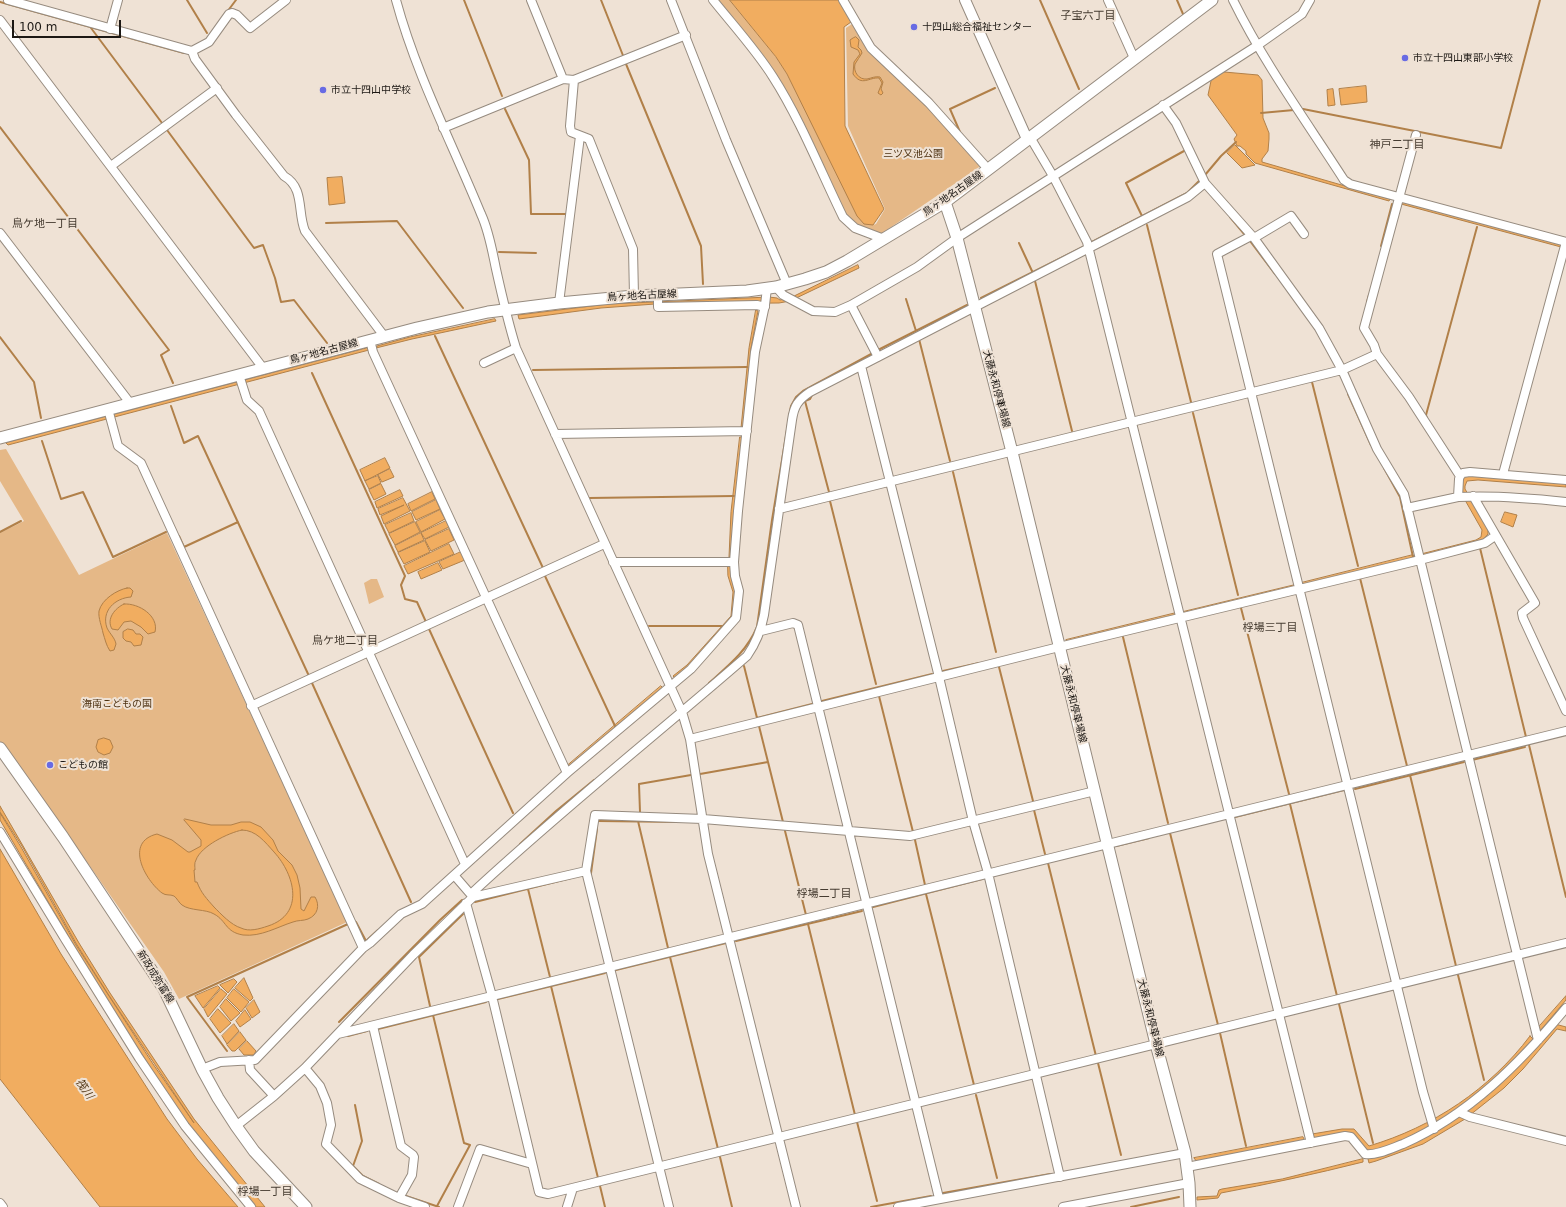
<!DOCTYPE html>
<meta charset="utf-8">
<style>
body{margin:0}
#map{position:relative;width:1566px;height:1207px;overflow:hidden;background:#efe2d5;font-family:"DejaVu Sans",sans-serif}
canvas{display:block}
.scale{position:absolute;left:12px;top:20px;width:109px;height:18px;box-sizing:border-box;border:2px solid #1c1814;border-top:0;padding-left:5px;font-size:12px;line-height:14px;white-space:nowrap;color:#1c1814;-webkit-text-stroke:3px #efe2d5;paint-order:stroke}
</style>
<div id="map">
<canvas width="1566" height="1207"></canvas>
<div class="scale">100 m</div>
</div>
<script>
const g = document.querySelector('canvas').getContext('2d');
g.lineJoin = 'round';
function paint(path, color) {
  g.fillStyle = color;
  g.fill(path, 'evenodd');
}
function stroke(path, color, width, dash) {
  g.strokeStyle = color;
  g.lineWidth = width;
  g.lineCap = dash ? 'butt' : 'round';
  g.setLineDash(dash || []);
  g.stroke(path);
}
function label(font, color, halo, rows, align = 'center') {
  g.font = font + ' "DejaVu Sans","Noto Sans JP",sans-serif';
  g.lineWidth = 4;
  g.setLineDash([]);
  g.textBaseline = 'middle';
  g.strokeStyle = halo;
  g.fillStyle = color;
  for (const [text, x, y, turn = 0] of rows) {
    g.save();
    g.translate(x, y);
    g.rotate((+turn || 0) * Math.PI / 180);
    g.textAlign = isNaN(turn) ? turn : align;
    if (halo) g.strokeText(text, 0, 0);
    g.fillText(text, 0, 0);
    g.restore();
  }
}
const green = new Path2D(`
 M715,0H730L776,57L787,74L873,225L876,224L885,209L848,126L846,28L858,20L874,48L985,163L878,236L850,223L781,87Z
 M6,449L79,575L167,533L347,922L179,999L164,972L68,835L0,742V533L24,521L0,481V450Z
 M371,579H377L384,597L369,604L364,583Z`);
const water = new Path2D(`
 M730,0H839L851,22L844,27L845,126L884,209L873,225L864,224L857,216L787,74L776,57Z
 M856,37L859,40L858,47L861,50L862,53C860,57 857,60 855,64C853,72 859,80 867,79C872,78 875,76 880,77L883,82L881,89L883,93L881,95L878,93L882,83L879,78C869,77 862,87 853,74L854,62L860,54L858,50L851,47L850,40L853,38Z
 M1224,72L1258,75L1262,80L1263,118L1269,133V139L1268,151L1262,159V162L1390,199L1389,201L1255,163L1246,154V151L1240,146H1237L1234,139L1237,135L1208,95L1211,81Z
 M1366,86L1367,102L1341,105L1339,89Z
 M1333,89L1335,105L1328,106L1327,90Z
 M1235,145L1255,165L1242,168L1227,153Z
 M342,177L345,203L329,205L327,178Z
 M1402,202L1566,246L1561,247L1401,204Z
 M858,265L859,268L790,301L779,303L655,304L601,308L519,319L518,315L608,304L769,297L777,298L780,300L794,296Z
 M756,310L758,311L751,348L744,428H741L749,348Z
 M495,319L496,321L412,339L376,348L377,346L410,337Z
 M368,348L369,350L8,445L6,443Z
 M740,437H743L732,557H729L731,512Z
 M385,458L390,468L365,481L360,470Z
 M390,469L394,477L382,482L378,475Z
 M1468,475L1566,482V487L1478,480L1467,481L1465,486V489L1488,527V534L1481,542L1422,556L1421,554L1476,540L1481,537L1482,530L1461,493L1459,483L1464,476Z
 M378,476L381,483L369,489L365,481Z
 M381,484L386,494L374,500L369,490Z
 M400,490L403,496L377,508L375,502Z
 M432,492L435,499L411,511L408,504Z
 M403,498L410,511L384,524L381,516L404,505L380,515L378,509Z
 M436,500L440,509L416,520L412,512Z
 M440,510L445,519L421,532L416,522Z
 M1505,512L1517,515L1513,527L1501,522Z
 M411,513L414,521L389,533L385,525Z
 M446,521L449,527L425,539L421,533Z
 M415,522L420,532L395,545L389,534Z
 M449,529L454,540L431,551L425,540Z
 M421,533L424,540L398,552L395,546Z
 M425,541L430,552L404,564L398,553Z
 M449,544L454,554L408,574L404,566Z
 M461,552L465,560L443,569L439,562Z
 M1413,555L1414,558L1302,586L1301,583Z
 M438,563L442,570L421,579L418,572Z
 M728,566H731V576L736,592L733,617L688,667L675,678L673,676L687,665L731,616L733,592L728,576Z
 M1295,585V588L1184,615L1183,612Z
 M127,588H130L133,591L131,597C115,598 101,611 107,628C110,634 115,638 116,644L114,650L110,651C106,645 105,639 103,633C102,627 98,618 99,611C102,599 117,590 127,588Z
 M124,604C139,603 159,616 155,632L148,634L141,627L131,621L124,622L118,630L112,629C106,619 115,608 124,604Z
 M1176,613L1177,617L1067,642L1066,640Z
 M128,629L133,630L136,634H140L143,637L141,645L134,646L131,642L126,641L123,638V632Z
 M661,686L663,688L569,768L567,766Z
 M104,738L110,740L113,747L110,753L104,755L98,752L96,747L98,740Z
 M0,806L79,943L110,993L194,1119L265,1207H256L187,1123L103,995L0,820V813L21,847L76,945L153,1064L194,1123L108,994L77,945L22,846L0,812Z
 M185,819L211,825H231L241,822H250L261,827L273,840L278,851L292,865L297,875L300,888L301,909L304,911L311,897H315C320,905 318,915 308,919C303,921 298,920 293,922C277,927 261,937 243,935C225,932 227,921 214,914C206,909 190,911 182,905C179,903 177,898 174,896C170,894 166,896 162,893C145,880 124,842 157,834L172,840L188,852H190L201,846V840L184,820ZM242,830C256,830 265,842 274,852C295,875 305,914 268,926C259,929 249,932 241,928C231,925 221,914 214,907C207,899 201,893 197,882H195L194,870H195C195,867 194,863 196,860C201,846 228,833 242,830Z
 M0,849L61,954L167,1119L197,1159L238,1207H100L0,1079Z
 M244,978L253,998L250,1001L235,988Z
 M234,979L237,982L228,993L220,985Z
 M218,986L220,988L203,1008L195,996Z
 M221,989L227,994L208,1017L204,1009Z
 M234,989L249,1002L241,1012L227,998Z
 M1566,996V1000L1540,1031L1538,1028Z
 M226,999L240,1013L231,1021L220,1007Z
 M254,1000L260,1012L252,1018L246,1008Z
 M218,1009L231,1023L220,1033L210,1019Z
 M245,1010L251,1019L240,1027L236,1021Z
 M234,1024L239,1031L227,1044L222,1036Z
 M1555,1024L1566,1027V1031L1557,1029L1523,1069L1504,1088L1465,1119L1423,1144L1376,1161L1369,1163L1368,1159C1422,1142 1472,1113 1513,1072C1528,1057 1541,1040 1555,1024Z
 M240,1032L246,1040L235,1051H232L227,1045Z
 M1530,1036L1533,1039C1496,1081 1452,1119 1400,1141C1390,1145 1379,1150 1368,1152L1354,1136L1314,1139L1312,1134L1342,1129H1354L1369,1146C1433,1127 1490,1089 1530,1036Z
 M247,1041L256,1051L254,1055H244L239,1049Z
 M1303,1137L1305,1141L1197,1162L1194,1158Z
 M1363,1159V1162C1315,1174 1269,1184 1221,1193L1218,1198L1197,1200V1197L1217,1196L1219,1190L1222,1189L1282,1179Z`);
const stream = new Path2D(`
 M187,0L207,33
 M464,0L502,96
 M601,0L624,58
 M1040,0L1079,89
 M1177,0L1183,14
 M0,2L184,53
 M227,12L236,0
 M91,28L162,123
 M626,64L701,246L703,284
 M505,109L529,160L531,214H567
 M1303,109L1501,148L1540,0
 M1261,113L1294,110
 M0,127L169,350L161,355L173,383
 M167,130L254,248L263,245L275,278L281,302L294,300L327,343
 M960,132L950,109L995,88
 M1205,175L1221,156L1236,142
 M1142,216L1126,183L1184,151
 M1230,217L1245,235
 M326,223L397,221L463,308
 M1147,225L1191,402
 M1250,241L1275,274
 M1019,243L1032,271
 M1090,243L1187,193L1200,180
 M1381,246L1392,204
 M499,252L536,253
 M1035,281L1072,431
 M981,298L1085,246
 M906,299L916,331
 M1367,302L1369,295
 M435,336L543,568
 M0,337L34,382L41,418
 M919,339L950,461
 M878,350L967,305
 M533,370L747,367
 M312,373L405,576L401,585L405,599L417,602L426,622
 M1312,382L1358,566
 M1348,394L1371,445
 M812,395L810,399L805,401L829,492
 M171,406L184,443L198,436L309,676
 M1193,413L1238,595
 M1427,419L1426,415L1477,227
 M42,441L61,499L83,492L113,557L166,532
 M1384,468L1400,497L1413,557
 M953,472L996,652
 M589,498L734,496
 M830,501L876,684
 M0,532L21,521
 M179,536L184,547L238,522
 M1480,548L1526,737
 M545,576L615,726
 M1360,578L1407,766
 M1241,608L1289,794
 M649,626H724
 M429,629L513,813
 M1123,637L1168,823
 M744,666L757,718L812,704
 M999,667L1033,801
 M943,671L979,663
 M312,683L411,902
 M709,683C728,666 747,651 757,627L772,520L791,406L796,397L803,391L873,353
 M879,696L913,832
 M822,701L932,674
 M759,726L783,822
 M1529,745L1566,897
 M1472,760L1525,747
 M700,774L768,762
 M1410,775L1456,966
 M1355,789L1464,762
 M1290,804L1337,996
 M1034,810L1045,854
 M640,812L639,784L691,775
 M1235,817L1344,790
 M598,821L681,822
 M638,821L668,948
 M785,831L806,915
 M1170,833L1218,1025
 M915,840L925,885
 M520,844L556,811L594,780
 M1116,846L1149,838
 M1048,863L1096,1056
 M591,873L597,829
 M528,889L550,977
 M926,894L974,1085
 M475,902L571,878
 M873,907L982,879
 M356,922L366,941L378,930
 M808,924L855,1115
 M736,941L862,911
 M670,957L718,1149
 M616,970L726,943
 M1458,975L1484,1080
 M551,986L598,1178
 M498,999L605,973
 M1339,1004L1373,1143
 M430,1006L419,957L463,914
 M433,1015L464,1143L470,1145L437,1206
 M339,1022L440,920L462,900
 M378,1029L486,1002
 M1220,1033L1246,1146
 M348,1036L367,1031
 M227,1051L187,997L348,924
 M1098,1063L1121,1155
 M976,1095L997,1178
 M355,1105L362,1141L353,1166L363,1176L379,1184
 M857,1122L877,1201
 M720,1157L732,1207
 M600,1186L605,1207
 M943,1193L1050,1174
 M403,1195L439,1207
 M871,1207L931,1196
 M1131,1207L1179,1197`);
const minor = new Path2D(`
 M8,0L192,51L195,59L236,115L284,176C305,188 297,212 305,231L384,336
 M396,0C416,74 452,143 481,214C489,231 492,250 496,269C502,296 508,322 516,348L682,712L690,739L708,854L796,1207
 M531,0L563,79
 M671,0L726,140L787,284
 M713,0C733,25 756,50 773,77C800,119 821,172 843,217L855,228L884,239
 M843,0L871,48L929,103L988,169
 M1108,0L1134,58
 M1233,0C1264,63 1306,121 1344,180L1350,184L1566,242
 M0,20L263,368
 M110,29L118,0
 M192,51L209,42L229,14L232,13L237,15L250,28L286,0
 M574,80L570,126L571,132L589,139L633,249L634,296
 M1163,105L1176,123L1205,183L1254,238L1319,328L1342,370L1377,449L1404,494L1538,1040
 M443,128L563,79L574,80L686,35
 M1416,135L1364,328L1374,345L1377,354L1409,397L1460,476L1459,479L1458,497C1494,495 1530,498 1566,502
 M1030,137L1053,176L1087,242L1311,1143
 M111,166L217,88
 M0,233L130,403
 M1251,236L1217,254L1423,1092L1434,1129
 M1254,238L1291,216L1304,234
 M776,287L783,295L813,311L835,312L851,305L917,267L957,238L1258,45L1302,14L1310,0
 M658,295V307L757,305L765,307
 M559,303L580,136
 M851,305L878,357
 M370,340L373,352L567,773
 M484,363L516,348
 M861,366L939,677L973,821L988,873L1060,1177
 M239,375L247,400L259,411L465,864
 M108,409L118,446L141,463L363,948
 M555,434L747,431
 M1503,474L1566,242
 M1460,476L1463,473L1470,472L1566,480
 M1473,496L1535,603L1522,613L1523,618L1566,711
 M1407,508L1458,497
 M779,509L1342,370L1377,354
 M613,562H734
 M761,631L793,623L798,625L939,1198
 M251,706L604,544
 M690,739L1059,647L1420,560L1485,543L1495,536
 M0,832L65,939L139,1058L185,1126L251,1207
 M454,875L473,897
 M471,894C560,811 655,736 747,656C756,643 761,631 764,615L792,420C794,406 798,400 810,392L1188,197L1205,183
 M466,903L492,996L539,1192L548,1194L1566,943
 M373,1026L401,1146L413,1155L414,1157L412,1175L399,1198
 M338,1034L1566,731
 M249,1060L250,1070L274,1096
 M305,1068L320,1086L327,1103L331,1125L326,1144L360,1179L399,1198L425,1207
 M202,1069L220,1062L255,1060L363,948L370,943L401,914L422,904L567,773L691,669L736,618L739,591L735,576L734,562L738,511L755,352L765,305L767,288
 M1459,1112L1470,1117L1566,1141
 M236,1126L274,1096L305,1068L413,955L473,897L586,871
 M1187,1167L1345,1136L1351,1137L1365,1154C1376,1156 1392,1148 1403,1144C1469,1115 1520,1063 1566,1008
 M0,1203L3,1207
 M458,1207L480,1149L532,1164
 M567,1207L573,1188
 M669,1207L586,871L595,815L703,819L910,836L1095,791
 M898,1207L1185,1153
 M1063,1207L1189,1183`);
const tertiary = new Path2D(`
 M965,0L1027,139`);
const secondary = new Path2D(`
 M945,202L957,238L1012,452L1156,1044L1185,1153L1189,1183L1190,1207
 M0,438L417,328L488,312L559,303L634,296L747,291L776,287L805,279L826,272L847,261L945,202L1212,0
 M0,748L63,837L164,989L202,1069L218,1098L236,1126L254,1151L306,1207`);
const markers = [
 [914,27,4,"#686be4"],
 [1405,58,4,"#686be4"],
 [323,90,4,"#686be4"],
 [50,765,4,"#686be4"]
];
const poiNames = [
 ["十四山総合福祉センター",922,27],
 ["市立十四山東部小学校",1413,58],
 ["市立十四山中学校",331,90],
 ["こどもの館",58,765]
];
const parkNames = [
 ["三ツ又池公園",913,154],
 ["海南こどもの国",117,704]
];
const streetNames = [
 ["鳥ヶ地名古屋線",953,194,-35],
 ["鳥ヶ地名古屋線",642,296,-3],
 ["鳥ヶ地名古屋線",324,352,-15],
 ["大藤永和停車場線",996,389,75],
 ["大藤永和停車場線",1073,704,76],
 ["新政成弥富線",155,977,58],
 ["大藤永和停車場線",1150,1018,76]
];
const neighbourhoodNames = [
 ["子宝六丁目",1088,16],
 ["神戸二丁目",1397,145],
 ["鳥ケ地一丁目",45,224],
 ["桴場三丁目",1270,628],
 ["鳥ケ地二丁目",345,641],
 ["桴場二丁目",824,894],
 ["桴場一丁目",265,1192]
];
const waterNames = [
 ["筏川",84,1089,55]
];
paint(green, '#e5b887');
paint(water, '#f1ad60');
stroke(water, '#b18049', 1);
stroke(stream, '#b18049', 2);
stroke(minor, '#968b7f', 10);
stroke(tertiary, '#968b7f', 12);
stroke(secondary, '#968b7f', 13);
stroke(minor, '#fff', 8);
stroke(tertiary, '#fff', 10);
stroke(secondary, '#fff', 11);
for (const [x, y, r, color] of markers) {
  const dot = new Path2D();
  dot.arc(x, y, r, 0, 2 * Math.PI);
  g.fillStyle = color;
  g.fill(dot);
  stroke(dot, '#efe2d5', 1.5);
}
label('10px', '#1c1814', '#efe2d5', poiNames, 'left');
label('10px', '#4d3110', '#efe2d5', parkNames);
label('10px', '#1c1814', '#efe2d5', streetNames);
label('11px', '#453b30', '#efe2d5', neighbourhoodNames);
label('italic 11px', '#4f3312', '#efe2d5', waterNames);
</script>
